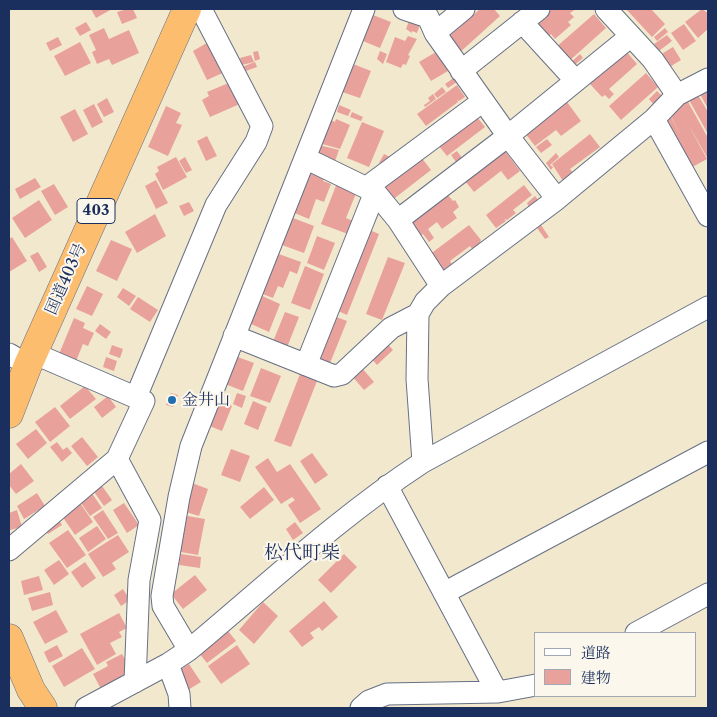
<!DOCTYPE html>
<meta charset="utf-8">
<style>
body{margin:0}
#map{position:relative;width:717px;height:717px;overflow:hidden;background:#f2e8ce;font-family:"Libre Caslon Text","Noto Serif JP",serif}
canvas{display:block}
.frame{position:absolute;inset:0;border:10px solid #1b2f5e;pointer-events:none}
.legend{position:absolute;left:534px;top:632px;width:162px;height:65px;box-sizing:border-box;background:#fbf7ec;border:1px solid #a1a7b3;margin:0;padding:6px 9px;list-style:none;font-size:15px;color:#1b2f5e}
.legend li{display:flex;align-items:center;gap:10px;height:25px}
.legend b{width:25px;border:1px solid #a1a7b3}
</style>
<div id="map">
<canvas width="717" height="717"></canvas>
<div class="frame"></div>
<ul class="legend">
<li><b style="height:6px;background:#fff"></b>道路</li>
<li><b style="height:14px;background:#e9a29b"></b>建物</li>
</ul>
</div>
<script>
const g = document.querySelector('canvas').getContext('2d');
g.lineJoin = 'round';
function paint(path, color) {
  g.fillStyle = color;
  g.fill(path, 'evenodd');
}
function stroke(path, color, width, dash) {
  g.strokeStyle = color;
  g.lineWidth = width;
  g.lineCap = dash ? 'butt' : 'round';
  g.setLineDash(dash || []);
  g.stroke(path);
}
function label(font, color, halo, rows, align = 'center') {
  g.font = font + ' "Libre Caslon Text","Noto Serif JP",serif';
  g.lineWidth = 4;
  g.setLineDash([]);
  g.textBaseline = 'middle';
  g.strokeStyle = halo;
  g.fillStyle = color;
  for (const [text, x, y, turn = 0] of rows) {
    g.save();
    g.translate(x, y);
    g.rotate((+turn || 0) * Math.PI / 180);
    g.textAlign = isNaN(turn) ? turn : align;
    if (halo) g.strokeText(text, 0, 0);
    g.fillText(text, 0, 0);
    g.restore();
  }
}
const building = new Path2D(`
 M91,9H112L96,18Z
 M127,9H133L137,18L122,24L117,12Z
 M480,9H494L500,16L458,54L445,40Z
 M552,9H576L570,13L574,17L568,22L571,25L555,39L551,34L548,37L536,23Z
 M626,9H651L665,24L652,37Z
 M702,9L708,13V29L698,38L685,22Z
 M594,14L606,28L567,63L555,48Z
 M373,15L391,22L380,48L363,41Z
 M410,18L421,22L417,33L412,31V33L406,29Z
 M86,22L91,30L80,36L75,28Z
 M684,24L696,41L683,50L671,33Z
 M104,28L109,39L129,30L139,53L112,65L109,59L97,64L92,52L96,50L89,35Z
 M665,28L668,32L657,41L654,37Z
 M667,35L672,41L659,51L654,44Z
 M408,36L417,39L408,55L410,56L406,65L403,64L401,68L386,62L395,37L405,41Z
 M58,37L62,45L50,51L46,43Z
 M210,41L227,71L207,80L193,51Z
 M80,42L91,63L65,76L54,56Z
 M673,47L681,60L668,68L660,55Z
 M258,51L260,59L255,61L253,52Z
 M380,51L387,54L383,64L377,59Z
 M626,51L637,64L609,89L614,94L609,99L605,95L602,97L590,84Z
 M436,52L448,71L431,81L419,62Z
 M580,54L583,58L572,67L569,64Z
 M251,55L254,62L242,65L240,58Z
 M255,62L257,67L243,72L242,67Z
 M353,64L371,71L360,98L342,92Z
 M646,73L658,87L621,120L609,106Z
 M455,77L457,82L448,88L445,84Z
 M231,82L242,103L210,117L202,100L209,96L207,92Z
 M457,85L465,97L459,101L457,100L458,102L426,126L417,114Z
 M442,87L446,92L437,98L434,94Z
 M708,89V109L699,92Z
 M657,91L663,97L654,105L649,99Z
 M433,94L436,99L425,107L424,105L430,101L428,98Z
 M698,95L708,112V134L689,100Z
 M107,98L114,112L104,117L97,104Z
 M687,100L708,138V159L688,124L707,159L687,170L658,118L668,112L681,135L668,111Z
 M567,102L581,121L561,136L556,130L535,146L525,133Z
 M94,104L103,122L92,128L83,110Z
 M339,105L351,110L348,116L337,112Z
 M166,106L181,113L176,123L182,125L168,156L148,147Z
 M75,109L88,134L73,142L60,117Z
 M352,112L363,117L361,121L350,117Z
 M477,117L485,127L447,156L439,146Z
 M329,119L335,122L336,119L350,125L340,149L319,143Z
 M362,122L384,131L369,167L347,158Z
 M590,134L600,147L570,169L576,177L565,184L552,164Z
 M207,136L217,156L206,161L197,141Z
 M547,139L552,145L541,153L536,147Z
 M319,145L339,150L333,167L317,161Z
 M457,151L462,158L456,162L451,155Z
 M505,151L520,171L508,180L501,171L474,192L465,181Z
 M556,153L559,157L550,165L553,167L551,170L546,163Z
 M384,154L392,158L384,166L379,163Z
 M176,157L187,177L163,190L155,174L159,171L157,167Z
 M185,157L192,170L186,173L179,161Z
 M421,157L431,170L391,201L381,188Z
 M308,171L325,177L323,181L331,184L324,202L316,199L309,219L292,212Z
 M35,178L41,187L20,199L15,189Z
 M156,180L168,203L156,209L145,186Z
 M337,183L357,191L346,218L353,221L348,234L321,224Z
 M54,184L68,207L55,215L41,191Z
 M524,185L532,195L513,210L516,213L507,220L504,219L506,221L496,228L486,215Z
 M447,194L453,201L455,200L459,207L453,212L457,218L442,229L437,222L428,229L434,238L429,242L423,234L418,237L407,223Z
 M535,196L540,202L530,210L527,203Z
 M39,200L52,220L25,238L12,218Z
 M189,202L194,211L184,216L179,206Z
 M155,214L166,236L137,253L125,232Z
 M293,218L314,226L304,253L282,245Z
 M469,225L481,240L475,253L470,246L450,261L452,264L442,271L429,255Z
 M541,225L549,237L545,239L537,228Z
 M365,228L379,234L347,315L334,309Z
 M317,236L335,243L324,270L307,263Z
 M12,237L27,261L9,272V239Z
 M111,240L132,249L117,281L96,271Z
 M38,252L47,267L39,272L30,256Z
 M276,253L301,262L297,274L290,271L283,288L278,286L273,298L260,293Z
 M388,257L405,263L382,320L366,314Z
 M305,266L324,274L310,310L291,303Z
 M87,286L103,294L92,316L76,309Z
 M123,288L136,296L129,306L117,297Z
 M260,295L280,304L269,332L249,323Z
 M138,297L158,310L150,322L130,309Z
 M285,312L299,317L286,350L272,344Z
 M331,315L347,321L328,368L313,361Z
 M74,318L85,323L83,328L94,333L88,346L83,344L76,361L59,354Z
 M100,324L111,332L106,339L95,331Z
 M384,340L393,350L377,365L369,356Z
 M112,345L123,349L120,358L109,354Z
 M235,356L254,363L243,391L225,384Z
 M106,357L117,361L114,371L103,367Z
 M261,368L281,376L270,403L250,396Z
 M362,368L374,382L364,390L352,376Z
 M300,374L317,381L291,447L274,441Z
 M85,386L96,399L70,419L60,406Z
 M171,393L178,395L173,407L166,405Z
 M237,393L246,396L242,408L233,404Z
 M108,396L116,407L102,418L94,407Z
 M217,400L232,406L222,431L207,425Z
 M253,401L267,407L258,430L244,424Z
 M55,407L70,426L50,442L35,422Z
 M36,429L47,443L28,459L16,444Z
 M82,437L98,457L87,466L71,446Z
 M57,442L63,450L67,447L72,453L62,462L50,447Z
 M231,449L250,456L240,482L221,475Z
 M312,453L328,475L315,484L300,461Z
 M268,458L277,472L290,464L321,509L300,523L288,505L295,500L292,497L281,504L255,467Z
 M21,464L34,481L16,494L9,485V474Z
 M100,483L112,500L104,506L92,489Z
 M192,483L208,489L199,516L183,511Z
 M264,487L274,500L250,519L240,507Z
 M89,489L102,508L90,516L77,497Z
 M37,493L45,506L24,519L17,506Z
 M78,500L93,522L75,535L60,513Z
 M124,503L139,525L127,533L113,510Z
 M17,510L22,527L10,530L9,513Z
 M103,510L118,533L108,539L93,517Z
 M56,515L62,525L48,534L42,525Z
 M182,515L205,519L198,555L175,551Z
 M295,522L303,533L293,540L286,529Z
 M97,526L106,539L88,552L79,538Z
 M68,530L86,555L67,568L49,543Z
 M118,535L129,552L112,563L116,569L103,577L88,554Z
 M181,554L201,557L200,568L179,565Z
 M344,554L357,567L331,593L318,580Z
 M59,560L69,574L54,585L44,570Z
 M85,562L96,578L82,588L71,572Z
 M195,575L207,590L183,609L171,594Z
 M39,576L43,590L24,595L21,581Z
 M123,589L130,600L121,606L114,595Z
 M50,592L53,605L32,611L28,598Z
 M324,601L338,617L322,631L319,627L310,633L314,638L302,647L289,631Z
 M263,602L278,616L254,644L239,630Z
 M56,610L68,632L45,644L33,622Z
 M119,613L127,628L119,632L122,637L110,643L116,654L97,665L80,634Z
 M228,631L236,641L207,663L199,653Z
 M57,645L63,656L49,663L44,652Z
 M237,645L250,664L221,684L208,666Z
 M82,648L95,669L64,687L52,666Z
 M122,654L132,672L101,689L93,674L108,666L106,662Z
 M189,664L201,682L188,690L177,672Z`);
const minor = new Path2D(`
 M404,9L428,17L435,33L508,136L557,199
 M606,9L653,60L677,95
 M522,22L576,81
 M435,33L464,9
 M461,71L539,9
 M654,119L708,216
 M305,158L375,192L398,220L441,286
 M367,187L483,101
 M398,220L508,136L631,36
 M418,314L417,379L423,462
 M234,336L334,376L342,374L391,328L418,314L425,302L441,286L557,199L654,119L677,95L708,79
 M9,354L28,365
 M306,365L375,192
 M136,397L216,205L256,142L262,126L201,9
 M117,459L150,520L139,580L135,682
 M387,486L497,692
 M9,550L117,459L144,401L33,353
 M444,593L708,452
 M636,633L708,594
 M189,650L163,606L162,596L179,497L191,446L364,9
 M168,664L179,694L180,708
 M86,708L168,664L189,650C266,586 339,517 423,462L708,307
 M361,708L369,701L387,694L498,692L536,685`);
const highway = new Path2D(`
 M9,414L28,365L187,9
 M9,638L31,690L43,708`);
const markers = [
 [172,400,5,"#1f6fb2"]
];
const shields = [
 [96,211,38]
];
const shieldNames = [
 ["403",96,211]
];
const streetNames = [
 ["国道403号",66,279,-66]
];
const poiNames = [
 ["金井山",182,400]
];
const quarterNames = [
 ["松代町柴",302,554]
];
paint(building, '#e9a29b');
stroke(minor, '#667085', 23);
stroke(highway, '#667085', 29);
stroke(minor, '#fff', 21);
stroke(highway, '#fcbd6f', 28);
for (const [x, y, r, color] of markers) {
  const dot = new Path2D();
  dot.arc(x, y, r, 0, 2 * Math.PI);
  g.fillStyle = color;
  g.fill(dot);
  stroke(dot, '#fbf7ec', 2);
}
for (const [x, y, w] of shields) {
  const box = new Path2D();
  box.roundRect(x - w / 2, y - 12.5, w, 25, 4);
  g.fillStyle = '#fbf7ec';
  g.fill(box);
  stroke(box, '#1b2f5e', 1);
}
label('bold 15px', '#1b2f5e', null, shieldNames);
label('16px', '#1b2f5e', '#fbf7ec', streetNames);
label('16px', '#1b2f5e', '#fbf7ec', poiNames, 'left');
label('19px', '#1b2f5e', '#fbf7ec', quarterNames);
</script>
